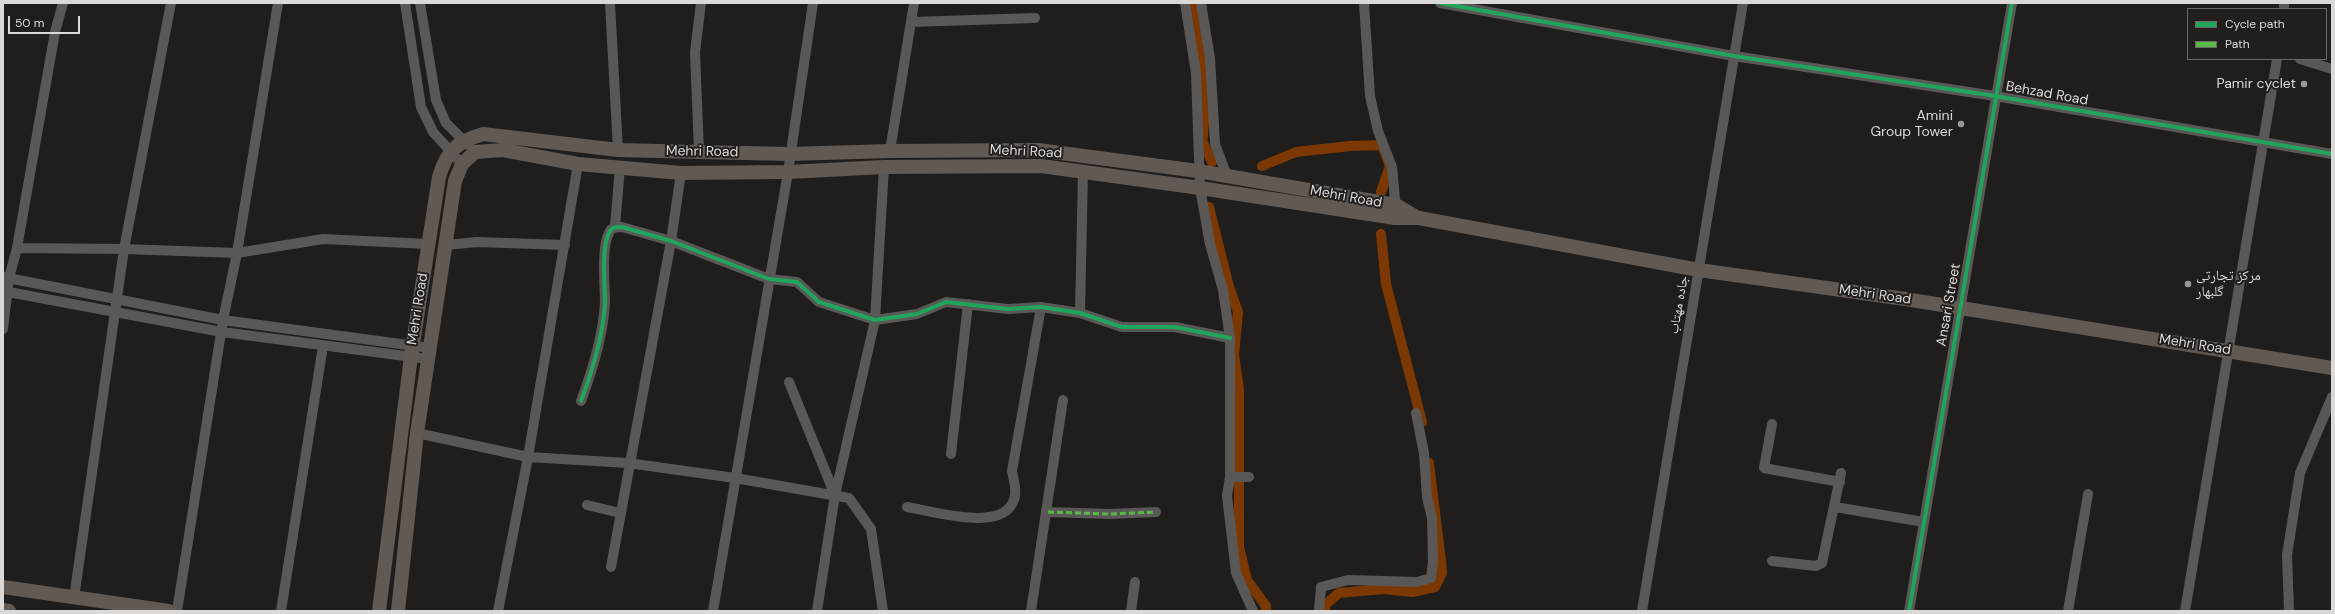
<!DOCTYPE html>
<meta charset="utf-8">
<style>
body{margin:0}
#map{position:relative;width:2335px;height:614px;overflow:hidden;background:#201e1d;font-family:"DM Sans",sans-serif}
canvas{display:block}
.frame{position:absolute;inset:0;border:4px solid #dbd9d8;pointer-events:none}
.legend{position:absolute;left:2187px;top:8px;width:140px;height:52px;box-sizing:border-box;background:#211e1c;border:1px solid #6b6967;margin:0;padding:5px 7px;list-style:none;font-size:12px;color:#dbd9d8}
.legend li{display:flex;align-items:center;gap:8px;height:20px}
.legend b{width:20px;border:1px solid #6b6967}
.scale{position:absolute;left:8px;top:16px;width:72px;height:18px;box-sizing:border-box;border:2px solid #dbd9d8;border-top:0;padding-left:5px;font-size:12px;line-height:14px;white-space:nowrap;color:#dbd9d8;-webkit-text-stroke:3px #211e1c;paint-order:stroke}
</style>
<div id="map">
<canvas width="2335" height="614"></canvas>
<div class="frame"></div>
<ul class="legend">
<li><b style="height:5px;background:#20a55d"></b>Cycle path</li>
<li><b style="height:5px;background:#58b947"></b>Path</li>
</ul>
<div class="scale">50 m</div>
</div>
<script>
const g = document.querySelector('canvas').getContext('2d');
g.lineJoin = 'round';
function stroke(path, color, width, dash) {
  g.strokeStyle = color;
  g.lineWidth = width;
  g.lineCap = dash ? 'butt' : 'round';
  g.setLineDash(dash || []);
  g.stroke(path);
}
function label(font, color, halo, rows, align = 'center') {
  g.font = font + ' "DM Sans","Noto Naskh Arabic",sans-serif';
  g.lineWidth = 4;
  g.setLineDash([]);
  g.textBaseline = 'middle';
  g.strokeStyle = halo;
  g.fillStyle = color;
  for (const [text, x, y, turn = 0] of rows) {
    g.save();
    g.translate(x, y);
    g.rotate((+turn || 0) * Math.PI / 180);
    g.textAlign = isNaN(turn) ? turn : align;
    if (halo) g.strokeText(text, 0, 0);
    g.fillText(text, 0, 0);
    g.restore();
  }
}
const canal = new Path2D(`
 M1192,3L1202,49L1205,111L1202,146
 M1202,141L1212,162
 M1262,166L1296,152L1350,146L1382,145L1390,166L1381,192
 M1209,207L1229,287L1238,312L1234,355L1239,389V547L1247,580L1266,606V611
 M1381,234L1386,284L1422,422
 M1325,611V605L1339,593L1384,589L1413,592L1435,587L1442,573L1441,561L1429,463`);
const minor = new Path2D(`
 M405,3L421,107L433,132L462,164
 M420,3L436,100L446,123L468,145
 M610,3L618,150
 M1185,3L1196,73L1200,188L1210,244L1223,290L1230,338V477L1227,496L1236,573L1253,611
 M1201,3L1210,58L1215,144L1227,176
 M1364,3L1370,96L1378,131L1392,167L1396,211
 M1440,3L1734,56L1995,96L2332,154
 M2284,9V3
 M911,22L1035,18
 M2300,59L2332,69
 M890,151L914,3
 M699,152L695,52L701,3
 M615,227L620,167
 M446,245L477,242L565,245
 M17,248L124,249L237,253L323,239L428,244
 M3,277L223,320L430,348
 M3,291L222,332L428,359
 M1080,313L1083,171
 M3,329L9,278L17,248L55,32L63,3
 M789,382L835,495
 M581,401C593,369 603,337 605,303C605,285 601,248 609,233C611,227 616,227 622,227L671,241L769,279L797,282L819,302L875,320L917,314L946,302L1008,309L1041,307L1080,313L1122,327H1175L1230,338
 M1772,424L1764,468L1840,482
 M417,433L528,457L628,463L735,478L849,498L871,529L883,611
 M951,454L968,304
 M1230,477H1249
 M587,505L620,513
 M907,507C932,511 997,531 1012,504C1018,495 1014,481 1012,471L1041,307
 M1835,507L1924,522
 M1048,512L1110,514L1156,512
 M1772,561L1816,566L1822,563L1841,473
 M611,567L671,241L681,173
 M74,598L124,249L171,3
 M177,611L223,320L237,253L278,3
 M281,611L323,346
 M498,611L528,457L578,164
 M713,611L788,172L813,3
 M817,611L835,495L875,320L884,167
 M1031,611L1063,400
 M1131,611L1135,582
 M1319,611L1321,587L1348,580L1417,582L1431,578L1433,562L1432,518L1427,497L1424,453L1416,413
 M1642,611L1743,3
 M1909,611L2012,3
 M2068,611L2088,494
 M2185,611L2277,59
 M2289,611L2287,555L2300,473L2332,397`);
const highway = new Path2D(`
 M3,587L169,611
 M3,610L9,611
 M379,611L411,356L439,177C447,150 457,142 483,134L618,150L699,152L789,154L890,151L1038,150L1198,171L1396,205L1418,218
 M398,611L417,433L455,181L462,164L475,152L503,150L578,164L681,173L788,172L884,167L1041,166L1200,188L1395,218H1419L1699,270L1905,299L2332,368`);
const quiet = new Path2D(`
 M1048,512L1110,514L1156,512`);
const cycleway = new Path2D(`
 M1440,3L1734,56L1995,96L2332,154
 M581,401C593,369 603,337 605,303C605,285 601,248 609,233C611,227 616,227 622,227L671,241L769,279L797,282L819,302L875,320L917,314L946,302L1008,309L1041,307L1080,313L1122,327H1175L1230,338
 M1909,611L2012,3`);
const markers = [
 [2304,84,4,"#9a9897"],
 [1961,124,4,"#9a9897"],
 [2188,284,4,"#9a9897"]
];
const poiNames = [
 ["Pamir cyclet",2296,84],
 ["Amini",1953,116],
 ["Group Tower",1953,132],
 ["مرکز تجارتی",2196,276,"left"],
 ["گلبهار",2196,292,"left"]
];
const streetNames = [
 ["Behzad Road",2047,94,10],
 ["Mehri Road",702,152,1],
 ["Mehri Road",1026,152,3],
 ["Mehri Road",1346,197,10],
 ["Mehri Road",1875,295,8],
 ["جاده مهتاب",1679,305,-80],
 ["Ansari Street",1949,305,-80],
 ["Mehri Road",418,309,-81],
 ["Mehri Road",2195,345,9]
];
stroke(canal, '#7b3803', 10);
stroke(minor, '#595857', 10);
stroke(highway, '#615953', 14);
stroke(quiet, '#58b947', 3, [6, 3]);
stroke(cycleway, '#20a55d', 4);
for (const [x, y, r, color] of markers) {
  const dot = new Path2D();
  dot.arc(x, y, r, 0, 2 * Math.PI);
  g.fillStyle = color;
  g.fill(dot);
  stroke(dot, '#211e1c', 1.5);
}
label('14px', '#dbd9d8', '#211e1c', poiNames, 'right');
label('14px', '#dbd9d8', '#211e1c', streetNames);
</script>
